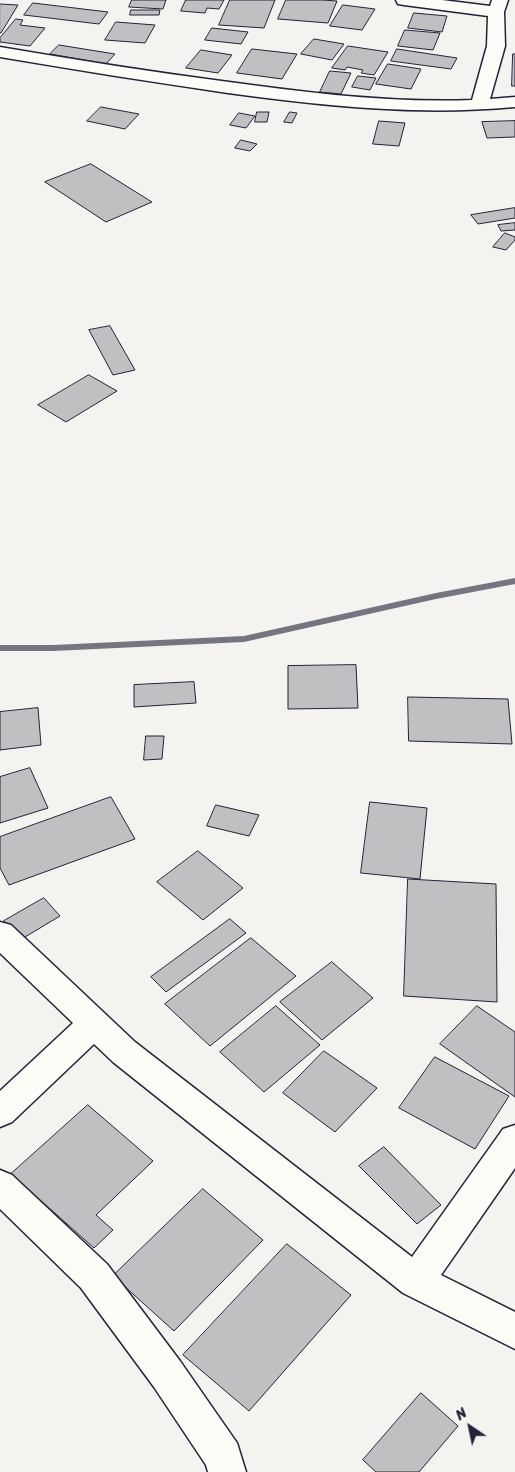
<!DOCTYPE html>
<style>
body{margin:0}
#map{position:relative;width:515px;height:1472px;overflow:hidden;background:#f4f3ef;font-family:Sriracha,sans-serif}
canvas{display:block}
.north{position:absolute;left:445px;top:1402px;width:50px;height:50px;-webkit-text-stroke:4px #fdfcf7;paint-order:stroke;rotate:326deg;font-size:14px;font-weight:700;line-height:20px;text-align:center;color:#22223b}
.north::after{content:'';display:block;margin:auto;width:18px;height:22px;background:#22223b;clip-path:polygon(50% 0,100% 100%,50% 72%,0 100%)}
</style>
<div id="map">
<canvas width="515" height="1472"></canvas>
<div class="north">N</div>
</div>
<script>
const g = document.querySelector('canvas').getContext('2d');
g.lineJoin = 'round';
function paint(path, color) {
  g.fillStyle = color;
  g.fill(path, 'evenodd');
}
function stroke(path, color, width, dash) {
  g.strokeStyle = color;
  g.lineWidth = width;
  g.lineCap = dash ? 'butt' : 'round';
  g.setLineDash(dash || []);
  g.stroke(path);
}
const stream = new Path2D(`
 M515,578V584L436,599L244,642L53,651H0V645H53L244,636L436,593Z`);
const building = new Path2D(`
 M132,0H166L163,9L129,7Z
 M186,0H224L219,9L207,8L205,13L181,11Z
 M230,0H275L264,28L219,25Z
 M286,0H323L337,1L328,23L278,19Z
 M33,3L108,12L99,24L24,15Z
 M0,4L18,5L1,33H0Z
 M343,5L375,9L362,30L330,26Z
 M131,10H160L159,15H130Z
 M414,13L447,16L442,32L408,28Z
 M16,19L23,20L20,25L45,28L30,46L0,42V38Z
 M116,22L155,25L145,43L105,40Z
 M212,28L248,32L241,44L205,40Z
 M405,30L440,33L433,50L398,46Z
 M314,39L344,44L332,60L301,54Z
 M59,45L115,54L106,64L50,54Z
 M348,46L388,52L374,75L361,73L363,70L347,67L345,70L332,68Z
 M252,49L297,54L282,79L237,73Z
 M397,49L457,58L451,69L391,61Z
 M201,50L232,55L218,73L186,68Z
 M513,54H515V86H512Z
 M388,64L421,69L411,89L376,84Z
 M330,71L351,73L341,94L320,92Z
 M358,76L376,78L370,90L352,87Z
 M101,107L139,114L125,129L87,121Z
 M257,112H269L267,122H255Z
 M290,112L297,113L292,123L284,122Z
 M239,113L255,116L246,128L230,125Z
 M379,121L405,123L399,146L373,144Z
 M515,121V137L487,138L482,122Z
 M241,140L257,144L250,151L235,148Z
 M91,164L152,202L106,222L45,182Z
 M515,208V218L478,224L471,215Z
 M515,223V230L501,231L498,225Z
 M505,233L515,237V240L506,250L493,247Z
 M110,326L135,370L113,375L89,330Z
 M89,375L117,391L66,422L38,405Z
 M356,665L358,708L288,709V666Z
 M194,682L196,703L134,707V685Z
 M408,697L508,699L512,744L409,741Z
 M38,708L41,745L0,750V712Z
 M146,736H164L162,759L144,760Z
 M30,768L48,808L0,823V777Z
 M111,797L135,839L9,885L0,868V837Z
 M370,802L427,808L420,879L361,873Z
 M216,805L259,815L249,836L207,826Z
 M198,851L243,888L203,920L157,882Z
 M408,879L496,884L497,1002L404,996Z
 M44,898L60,916L20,940L4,921Z
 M230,919L246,933L166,992L151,977Z
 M251,938L296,976L210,1046L165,1004Z
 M332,962L373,998L322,1040L280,1002Z
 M276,1006L320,1045L264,1092L220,1052Z
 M477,1006L515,1032V1097L440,1044Z
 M324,1051L377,1088L335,1132L283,1093Z
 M435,1057L509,1096L475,1149L399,1108Z
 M88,1105L153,1161L96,1215L113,1230L94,1248L11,1174Z
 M384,1147L441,1205L417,1224L359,1166Z
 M203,1189L263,1240L174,1331L113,1276Z
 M287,1244L351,1295L249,1411L183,1355Z
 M421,1393L458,1426L419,1472H376L363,1460Z`);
const minor = new Path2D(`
 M396,0H442L490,6L492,0H508L504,12L505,46L490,99L515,97V107C419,116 324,106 228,93C152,82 76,70 0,57V47C76,60 153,72 229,82C310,93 390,103 472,100L487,46L488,16L404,5L398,4Z
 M0,922L11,925L135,1042L412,1257L503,1129L515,1125V1168L441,1275L515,1312V1349L403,1293L113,1062L94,1044L12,1122L0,1127V1091L73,1023L0,953Z
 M0,1170L12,1175L107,1264L180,1361L237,1443L246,1472H208L206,1465L154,1387L81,1288L0,1209Z`);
paint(stream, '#757582');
paint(building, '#c0bfc2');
stroke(building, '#22223b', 1);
stroke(minor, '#22223b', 3);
paint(minor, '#fdfcf7');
</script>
